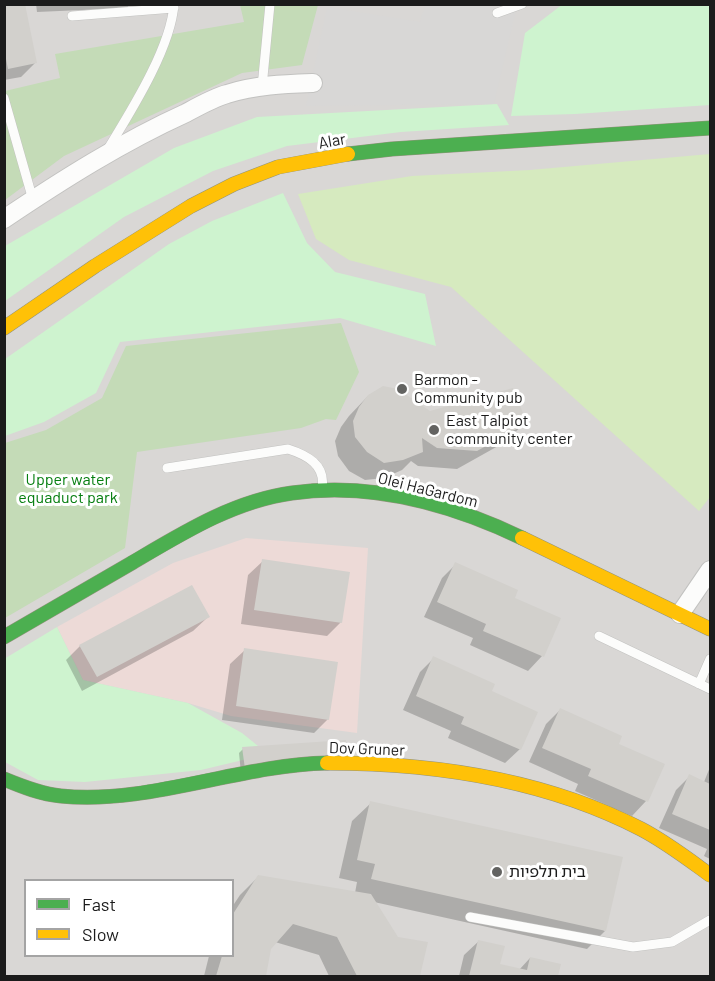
<!DOCTYPE html>
<meta charset="utf-8">
<style>
body{margin:0}
#map{position:relative;width:715px;height:981px;overflow:hidden;background:#eae8e4;font-family:Barlow,sans-serif}
canvas{display:block}
.frame{position:absolute;inset:0;border:6px solid #1b1b1b;pointer-events:none}
.legend{position:absolute;left:24px;top:879px;width:210px;height:78px;box-sizing:border-box;background:#fff;border:2px solid #a4a4a4;margin:0;padding:8px 10px;list-style:none;font-size:18px;color:#1b1b1b}
.legend li{display:flex;align-items:center;gap:12px;height:30px}
.legend b{width:30px;border:2px solid #a4a4a4}
</style>
<div id="map">
<canvas width="715" height="981"></canvas>
<div class="frame"></div>
<ul class="legend">
<li><b style="height:8px;background:#4caf50"></b>Fast</li>
<li><b style="height:8px;background:#ffc107"></b>Slow</li>
</ul>
</div>
<script>
const g = document.querySelector('canvas').getContext('2d');
g.lineJoin = 'round';
function paint(path, color) {
  g.fillStyle = color;
  g.fill(path, 'evenodd');
}
function stroke(path, color, width, dash) {
  g.strokeStyle = color;
  g.lineWidth = width;
  g.lineCap = dash ? 'butt' : 'round';
  g.setLineDash(dash || []);
  g.stroke(path);
}
function label(font, color, halo, rows, align = 'center') {
  g.font = font + ' Barlow,"Noto Sans Hebrew",sans-serif';
  g.lineWidth = 6;
  g.setLineDash([]);
  g.textBaseline = 'middle';
  g.strokeStyle = halo;
  g.fillStyle = color;
  for (const [text, x, y, turn = 0] of rows) {
    g.save();
    g.translate(x, y);
    g.rotate((+turn || 0) * Math.PI / 180);
    g.textAlign = isNaN(turn) ? turn : align;
    if (halo) g.strokeText(text, 0, 0);
    g.fillText(text, 0, 0);
    g.restore();
  }
}
const residential = new Path2D(`
 M5,5H710V976H5ZM26,880H232V956H26Z`);
const commercial = new Path2D(`
 M246,538L368,548L357,733L231,716L188,703L83,680L57,627L173,563Z`);
const grass = new Path2D(`
 M710,154V497L699,511L451,287L349,260L316,239L298,194L412,176L530,170Z`);
const forest = new Path2D(`
 M240,5H318L302,65L242,73L64,156L5,200V91L60,78L55,54L244,22Z
 M341,323L359,372L336,420L326,419L301,428L137,452L125,548L5,618V443L46,430L102,398L126,346Z`);
const park = new Path2D(`
 M563,4L710,5V105L575,114L511,116L525,33Z
 M497,104L509,125L401,132L287,146L213,171L124,217L5,301V246L174,148L257,117Z
 M283,193L307,243L335,272L425,294L436,346L340,318L120,342L96,393L44,422L5,436V359L169,244L212,221Z
 M57,627L83,680L188,703L242,733L268,754L201,770L85,782L38,780L5,762L4,659Z`);
const parking = new Path2D(`
 M425,5H517L494,104L306,106L327,7L420,22Z`);
const shadow = new Path2D(`
 M4,4L35,63L21,77L4,80Z
 M36,4H130L127,8L37,12Z
 M368,396L430,413L525,422L507,441L457,469L418,466L411,461L402,470L384,478L365,480L349,471L338,456L335,441L341,427L349,416Z
 M263,561L341,622L327,636L241,624L248,575Z
 M456,564L513,599L542,656L528,671L470,645L473,638L424,617L442,578Z
 M208,617L193,631L82,691L66,660L80,646Z
 M245,650L328,719L314,733L222,720L230,664Z
 M434,658L490,692L520,749L505,763L448,738L451,731L403,710L420,672Z
 M560,710L617,744L663,765L646,801L632,816L575,791L578,784L529,762L546,724Z
 M243,749L347,758L241,773L239,753Z
 M710,767V859L704,856L707,849L659,828L676,790L690,776L704,782Z
 M371,803L605,931L587,949L374,902L398,939L426,944L418,976H329L319,955L275,942L270,948L265,976H204L209,956H232V907L240,895L259,876L355,893L357,882L339,878L352,821Z
 M479,941L498,965L519,970L530,958L560,965L557,976H459L464,955Z`);
const building = new Path2D(`
 M4,4H25L37,63L8,69L4,49Z
 M383,386L398,389L430,411L513,388L527,423L477,451L437,448L422,438L423,452L403,460L384,463L367,452L355,437L353,421L359,407L368,395Z
 M262,559L350,572L342,623L254,610Z
 M455,562L518,590L515,598L561,618L544,657L483,631L486,624L437,602Z
 M192,585L210,617L97,677L79,645Z
 M244,648L338,662L329,720L236,706Z
 M433,656L495,684L492,691L538,712L521,750L461,724L464,717L416,696Z
 M560,708L622,736L619,744L665,764L648,802L588,776L591,769L542,748Z
 M346,740L348,758L245,769L242,747Z
 M689,774L710,784V830L672,814Z
 M370,801L623,857L606,931L371,879L375,864L357,860Z
 M258,875L371,894L398,937L428,942L420,976H357L337,937L293,924L271,949L266,976H216L222,956H232L233,914Z
 M478,940L505,946L500,964L527,970L530,957L561,964L558,976H469Z`);
const lane = new Path2D(`
 M497,13L522,4
 M72,16L174,8
 M262,87L270,4
 M4,98L33,200
 M108,149C131,111 171,48 174,4
 M167,468L288,449C307,455 326,465 322,488
 M599,636L710,689
 M699,684L710,659
 M470,917L633,947L672,942L710,920`);
const street = new Path2D(`
 M4,219C62,180 122,142 186,113C199,106 213,98 227,94C255,85 285,84 313,83
 M680,614L710,570`);
const fast = new Path2D(`
 M348,154L392,149L710,128
 M4,637C46,613 88,588 130,564C181,534 233,501 292,493C370,482 451,504 522,538
 M4,779C23,787 41,794 61,796C148,805 238,765 327,763`);
const slow = new Path2D(`
 M4,328L95,266L191,206L234,184L278,167L348,154
 M522,538L710,629
 M327,763C433,763 546,780 641,829C666,842 688,859 710,875`);
const markers = [
 [402,389,6,"#636361"],
 [434,430,6,"#636361"],
 [497,872,6,"#636361"]
];
const streetNames = [
 ["Alar",332,141,-10],
 ["Olei HaGardom",428,490,14],
 ["Dov Gruner",367,749,2]
];
const poiNames = [
 ["Barmon -",414,380],
 ["Community pub",414,398],
 ["East Talpiot",446,421],
 ["community center",446,439],
 ["בית תלפיות",509,872]
];
const parkNames = [
 ["Upper water",68,480],
 ["equaduct park",68,498]
];
paint(residential, '#d9d7d5');
paint(commercial, '#eddad7');
paint(grass, '#d6eabf');
paint(forest, '#c4dbb7');
paint(park, '#cef3cf');
paint(parking, '#d8d7d6');
paint(shadow, '#0003');
paint(building, '#d2d0cc');
stroke(lane, '#c2c2c0', 10);
stroke(street, '#c2c2c0', 20);
stroke(fast, '#92937c', 15);
stroke(slow, '#92937c', 15);
stroke(lane, '#fcfcfb', 9);
stroke(street, '#fcfcfb', 18);
stroke(fast, '#4caf50', 14);
stroke(slow, '#ffc107', 14);
for (const [x, y, r, color] of markers) {
  const dot = new Path2D();
  dot.arc(x, y, r, 0, 2 * Math.PI);
  g.fillStyle = color;
  g.fill(dot);
  stroke(dot, '#fff', 2);
}
label('16px', '#1b1b1b', '#fff', streetNames);
label('16px', '#1b1b1b', '#fff', poiNames, 'left');
label('16px', '#057e0f', '#fff', parkNames);
</script>
